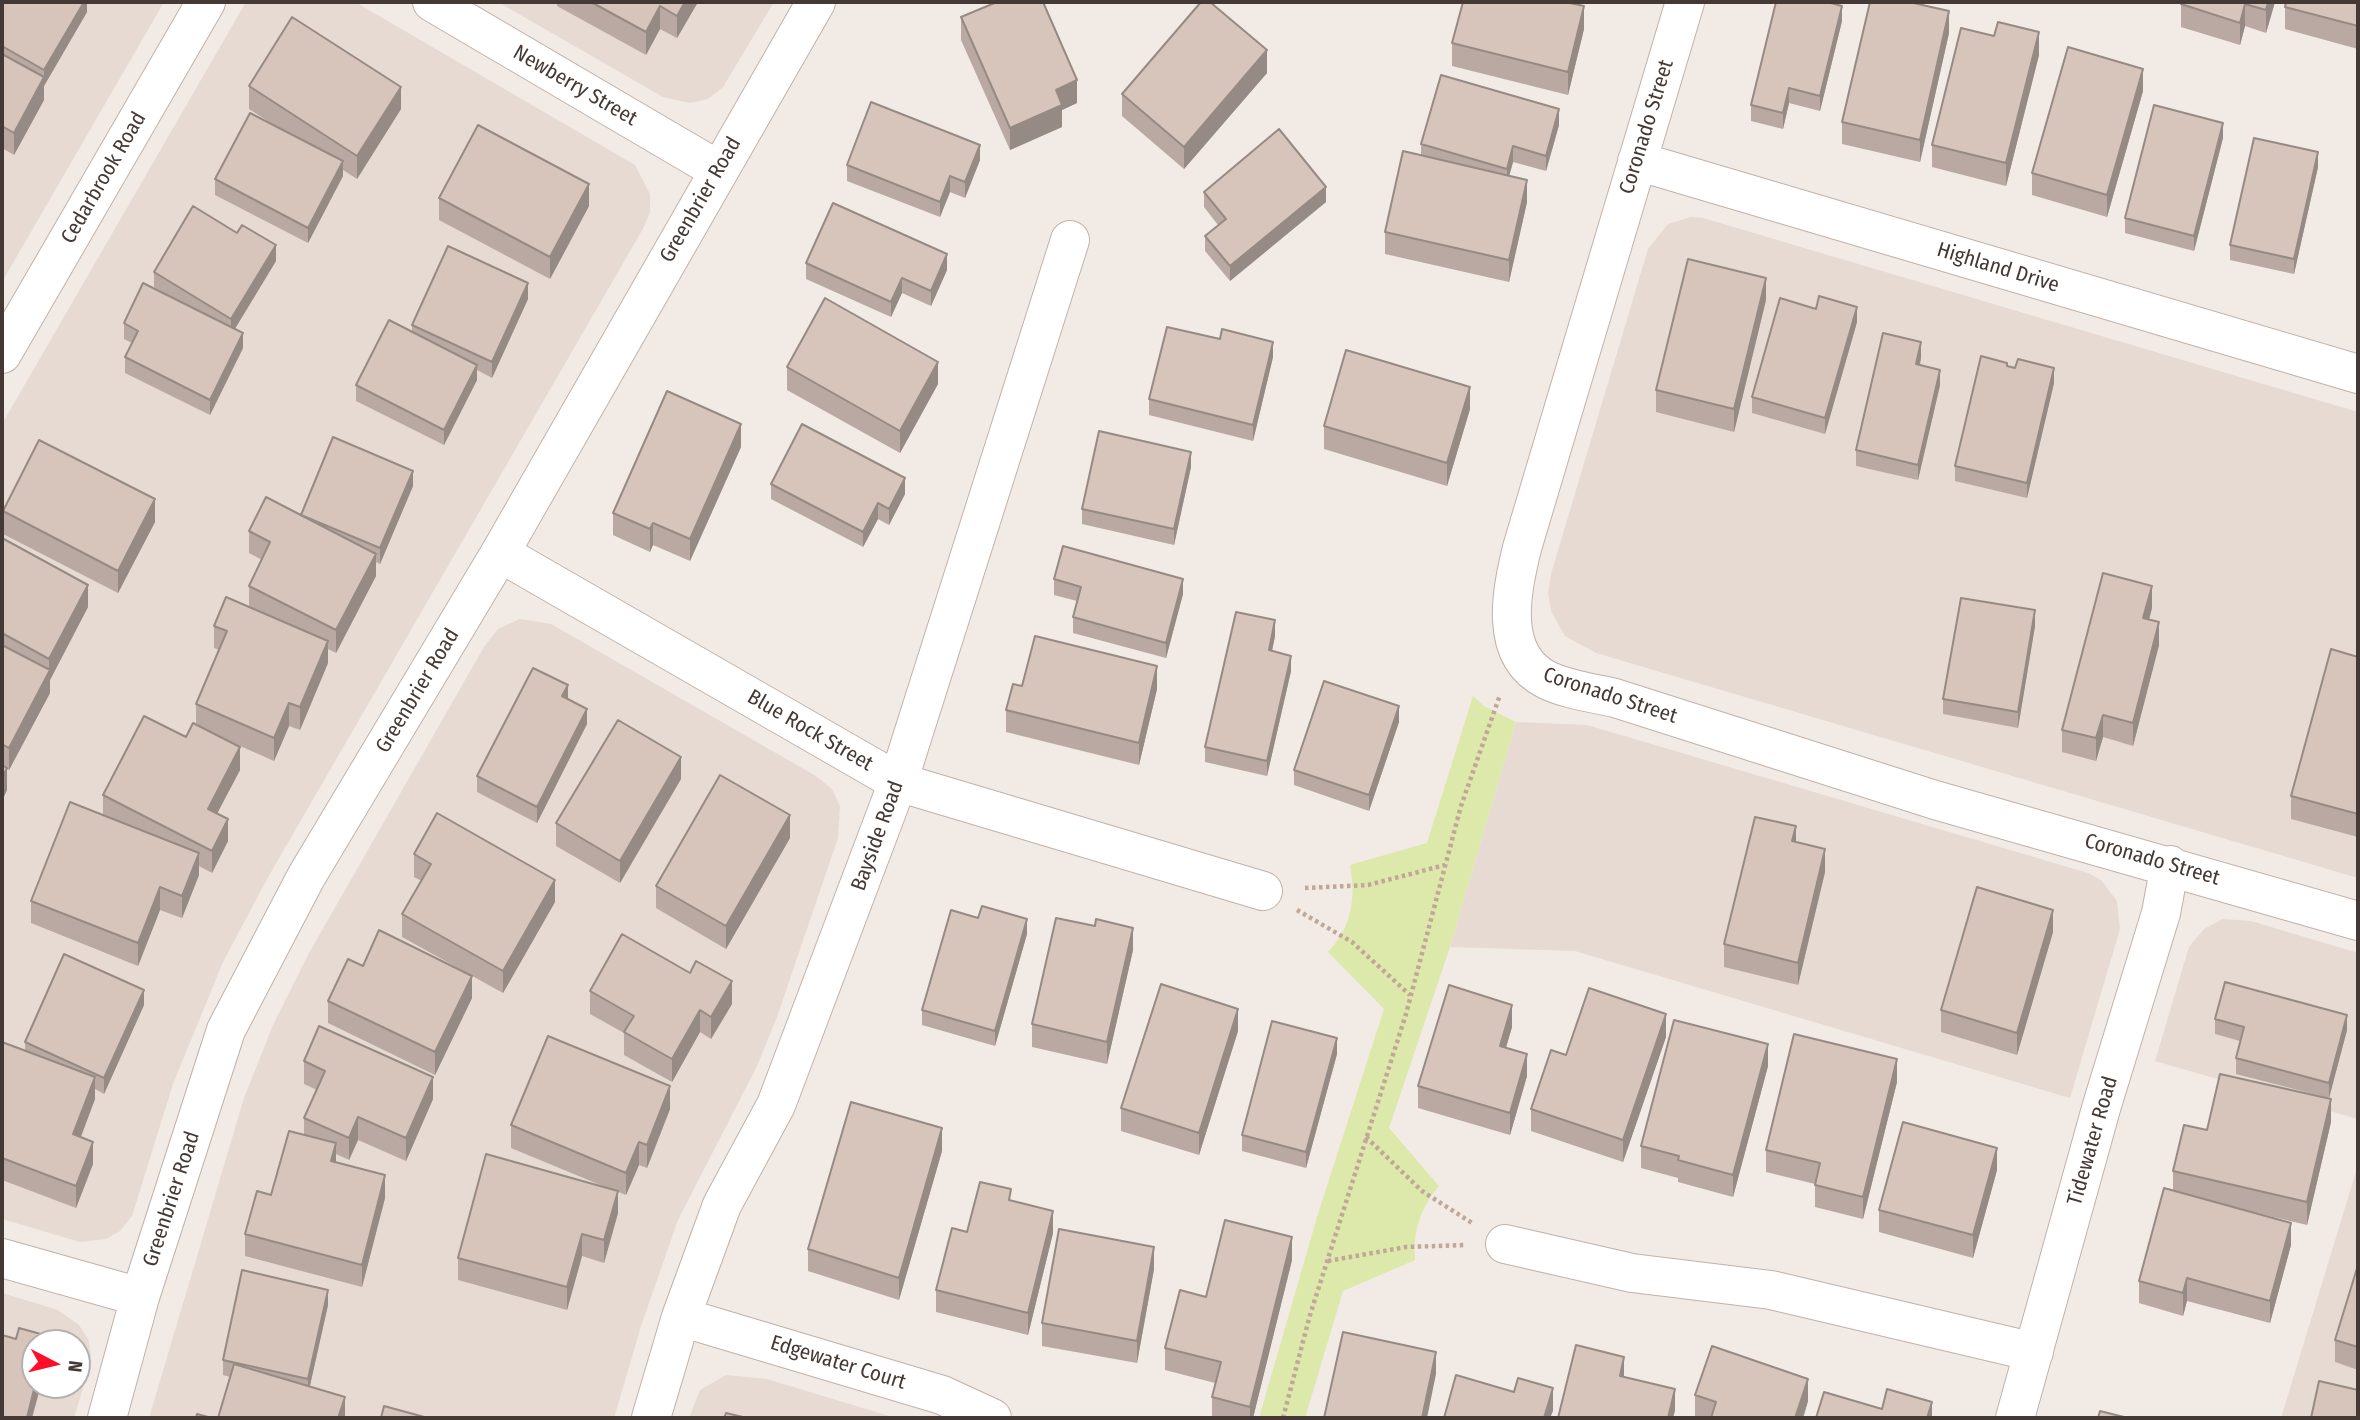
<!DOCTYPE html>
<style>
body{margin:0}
#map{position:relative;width:2360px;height:1420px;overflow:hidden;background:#f2eae4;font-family:"Fira Sans Condensed",sans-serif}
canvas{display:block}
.frame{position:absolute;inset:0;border:4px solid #443934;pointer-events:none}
.north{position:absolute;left:21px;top:1329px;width:70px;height:70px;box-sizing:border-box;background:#fff;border:2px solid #b4b0ae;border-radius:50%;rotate:97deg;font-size:19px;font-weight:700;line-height:28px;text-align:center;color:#443934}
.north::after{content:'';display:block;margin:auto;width:24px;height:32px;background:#ff0e29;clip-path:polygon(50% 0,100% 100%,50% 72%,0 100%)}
</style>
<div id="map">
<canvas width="2360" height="1420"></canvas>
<div class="frame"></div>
<div class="north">N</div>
</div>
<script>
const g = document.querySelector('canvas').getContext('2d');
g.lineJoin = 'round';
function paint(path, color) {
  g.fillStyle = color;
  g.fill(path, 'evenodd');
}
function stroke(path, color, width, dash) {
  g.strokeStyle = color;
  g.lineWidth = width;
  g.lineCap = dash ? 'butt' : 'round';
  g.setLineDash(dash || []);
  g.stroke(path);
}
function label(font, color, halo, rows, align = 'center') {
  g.font = font + ' "Fira Sans Condensed",sans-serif';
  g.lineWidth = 5;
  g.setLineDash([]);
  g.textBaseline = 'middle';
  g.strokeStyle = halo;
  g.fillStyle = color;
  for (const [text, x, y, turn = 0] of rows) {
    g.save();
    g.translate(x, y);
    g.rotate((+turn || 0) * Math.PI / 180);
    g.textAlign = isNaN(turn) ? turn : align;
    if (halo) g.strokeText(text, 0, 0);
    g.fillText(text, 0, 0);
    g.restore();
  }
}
const residential = new Path2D(`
 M2,2H164L2,282Z
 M246,2H355L635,165L650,194V212L644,227L267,879L223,962L173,1084L132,1216L120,1231L106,1239L80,1242L2,1219V424Z
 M498,2H774L723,87L708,99L690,103L663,97Z
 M1691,217L1703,218L2358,412V878L1596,653L1565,636L1551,611L1548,593L1551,574L1648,249L1668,224Z
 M520,619L551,624L816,776L832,789L840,806L838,838L777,1017L757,1066L678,1220L642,1323L614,1418H149L244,1098L273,1025L309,953L484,647L498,629Z
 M1516,722L1587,725L2088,873L2101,880L2117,901L2120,929L2070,1098L1575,951L1450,947Z
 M2223,919L2251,921L2358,953V1119L2155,1061L2189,947L2204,929Z
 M2358,1165V1418H2281Z
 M2,1293L58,1310L79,1325L88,1339L91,1354L88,1371L74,1418H2ZM35,1343H77V1385H35Z
 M726,1375L767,1379L896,1418H689L700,1390Z`);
const green = new Path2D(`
 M1473,696L1484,706L1516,722L1450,947L1389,1128L1439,1186C1420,1208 1413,1232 1415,1260L1343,1291L1305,1418H1259L1318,1214L1384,1009L1328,952C1352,927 1356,898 1350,865L1427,843Z`);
const path = new Path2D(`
 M1305,888L1368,885L1445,865
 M1297,910L1352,942L1410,995
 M1366,1137L1422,1191L1472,1223
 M1328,1261L1406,1247L1466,1245
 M1283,1418L1310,1315L1406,1014L1461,806L1500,695`);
const minor = new Path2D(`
 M432,2L718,170
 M1685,2L1522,548C1512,590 1497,655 1547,680C1568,690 1593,693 1615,698L1935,800L2358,921
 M1637,161L2358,374
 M2,354L206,2
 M500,553L898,782L1263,891
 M1505,1244L1632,1273L1771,1290L2034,1352
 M2,1258L140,1297
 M681,1317L942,1395L992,1418
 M107,1418L140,1297L226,1030L306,877L500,553L816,2
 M651,1418L681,1317L722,1205L776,1105L898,782L1070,240
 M2015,1418L2102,1105L2161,913L2170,865`);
const wall = new Path2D(`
 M2,2H87V12L44,86V100L14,155L2,148V150Z
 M557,2H698L677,38L660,29L646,55L557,6Z
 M1569,2L1584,29L1568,95L1452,66V43Z
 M2275,2L2266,33L2245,26L2240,45L2181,27V4Z
 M2358,2V49L2285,29V7Z
 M961,17L1077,103L1062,110V127L1010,150L961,40Z
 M1842,21L1820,111L1789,103L1783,129L1751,121V105Z
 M1949,33L1920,162L1842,144V122Z
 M1994,36L2039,55L2006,186L1932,167V145Z
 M1267,73L1184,169L1122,116V94Z
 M249,86L401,109L357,179L343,170V176L308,243L215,195V179L277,127L249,109Z
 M2143,91L2107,217L2032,195V173Z
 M1559,125L1546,171L1513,162L1509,176L1527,202L1509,282L1385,254V232L1421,155V144Z
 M2223,138L2194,251L2125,233V218Z
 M980,160L965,198L950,192L940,217L847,181V165Z
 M2318,167L2294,274L2230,260V245Z
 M1204,192L1326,202L1230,281L1205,251V236L1218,225L1204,207Z
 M439,198L589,206L550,279L439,220Z
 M276,261L235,329L243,348L210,415L125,373V357L132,343L124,339V323L163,293L154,287V272Z
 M806,263L947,270L931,306L902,293L891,317L806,279Z
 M528,299L492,378L477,370V380L444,445L356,401V385L412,331V325Z
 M1766,300L1734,432L1656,412V390Z
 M1857,322L1825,434L1752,413V397Z
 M1220,339L1273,357L1253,441L1149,415V399Z
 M1921,358L1920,365L1940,385L1918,480L1856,466V450Z
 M2007,366L2054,383L2027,498L1955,481V466Z
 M787,367L938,384L900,453L787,390Z
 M1470,409L1447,486L1324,449V426Z
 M741,447L690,561L653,545L650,552L613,535V513Z
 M1191,467L1174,545L1082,524V509Z
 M771,484L905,494L889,525L878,519L863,547L771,499Z
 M413,486L380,564L376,562V576L336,653L328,649V663L300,730L289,726L274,761L220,737L240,770L217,813L228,841L212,873L199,866V875L182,918L160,910L138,966L31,923V901L103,815V795L186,737L196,724V704L219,650L214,648V626L249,606V586L262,560L249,553V531L301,515Z
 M3,511L155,522L118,593L3,534Z
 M2,538L88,607L50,680V693L9,770L7,769V790L2,801Z
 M1054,579L1183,594L1166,658L1073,633V617L1077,601L1054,595Z
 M2152,608L2149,620L2159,645L2133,746L2103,737L2096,761L2062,752V730Z
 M2035,626L2018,728L1943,714V699Z
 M1275,636L1272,651L1291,671L1267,776L1205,762V747Z
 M2358,657V837L2291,819V796Z
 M1022,686L1157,689L1139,765L1006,732V710Z
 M568,699L587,724L537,823L477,792V776Z
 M1399,722L1369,811L1294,785V770Z
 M681,779L620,883L556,846V823Z
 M790,838L726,949L656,908V886Z
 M1796,842L1825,872L1798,985L1724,967V944Z
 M414,854L555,902L503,993L402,937V914L422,881L414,877Z
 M978,918L1027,934L995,1046L922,1025V1010Z
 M2053,932L2017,1055L1941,1032V1010Z
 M1133,950L1107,1064L1032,1047V1024Z
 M363,966L472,998L435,1075L328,1023V1001Z
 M590,991L732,1004L711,1039L700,1032L672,1082L624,1055V1033L590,1014Z
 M144,1005L104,1094L95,1089V1099L81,1137L93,1164L76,1208L2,1180V1042L25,1050V1042Z
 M2215,1019L2347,1030L2329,1098L2236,1074V1058L2240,1041L2215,1034Z
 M1512,1027L1506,1047L1527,1076L1510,1135L1418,1108V1086Z
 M1238,1031L1199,1155L1121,1131V1108Z
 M1666,1037L1623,1162L1531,1131V1109L1566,1055Z
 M1337,1054L1306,1168L1242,1151V1135Z
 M304,1061L433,1099L406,1161L358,1140L349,1160L336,1154V1162L385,1198L362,1287L245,1256V1234L271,1195L304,1135V1118L317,1090L304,1084Z
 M1768,1066L1733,1197L1678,1182V1178L1641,1168V1146Z
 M1897,1082L1863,1219L1815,1207V1184L1766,1172V1150Z
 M670,1109L647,1168L639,1165L626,1195L618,1192V1213L604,1263L582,1256L567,1310L458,1280V1258L610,1189L511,1148V1125Z
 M2331,1122L2307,1225L2248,1211L2291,1245L2270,1323L2187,1301L2183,1316L2139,1303V1281L2173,1190V1171L2207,1130Z
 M942,1151L899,1300L808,1271V1249Z
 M1997,1170L1973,1258L1879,1232V1210Z
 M1011,1200L1053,1233L1028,1335L936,1312V1290L967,1232Z
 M1292,1260L1253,1418H1212V1397L1215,1383L1165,1370V1348L1206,1297Z
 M2358,1265V1370L2335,1362V1340Z
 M1154,1269L1137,1363L1042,1346V1323Z
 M328,1305L310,1386L345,1418L230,1377L223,1375V1360Z
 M1695,1395L1808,1401L1803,1418H1698L1695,1417Z`);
const shadedWall = new Path2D(`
 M84,2H87V12L44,86V70Z
 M685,2H698L677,38V16Z
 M2268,2H2275L2266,33V10Z
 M2245,4V26L2240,45V23Z
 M660,6V29L646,55V32Z
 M1584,6V29L1568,95V72Z
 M1842,6V21L1820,111V96Z
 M1949,11V33L1920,162V140Z
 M2039,32V55L2006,186V163Z
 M1267,50V73L1184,169V147Z
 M2143,69V91L2107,217V195Z
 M44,77V100L14,155V133Z
 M1077,80V103L1062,110V127L1010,150V128L1056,90Z
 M401,87V109L357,179V156Z
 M1789,88V103L1783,129V113Z
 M1559,109V125L1546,171V156Z
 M2223,123V138L2194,251V236Z
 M980,145V160L965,198V182Z
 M1513,146V162L1507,184V169Z
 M2318,152V167L2294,274V259Z
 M343,161V176L308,243V228Z
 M950,176V192L940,217V202Z
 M1527,180V202L1509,282V260Z
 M589,184V206L550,279V257Z
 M1326,187V202L1230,281V266Z
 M276,245V261L231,335V319Z
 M947,254V270L931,306V291Z
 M902,278V293L891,317V302Z
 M1766,278V300L1734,432V409Z
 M528,283V299L492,378V362Z
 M1857,307V322L1825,434V418Z
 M243,333V348L210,415V400Z
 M1273,342V357L1253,441V425Z
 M1921,342V358L1916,379V364Z
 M938,362V384L900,453V431Z
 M477,365V380L444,445V430Z
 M2054,368V383L2027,498V483Z
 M1940,370V385L1918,480V465Z
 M1470,387V409L1447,486V463Z
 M741,424V447L690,561V539Z
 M1191,452V467L1174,545V529Z
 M413,471V486L380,564V548Z
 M905,478V494L889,525V509Z
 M155,499V522L118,593V571Z
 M878,503V519L863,547V532Z
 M653,523V545L650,552V529Z
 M376,554V576L336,653V630Z
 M1183,579V594L1166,658V643Z
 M88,585V607L50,680V693L9,770V748L49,672V659Z
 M2152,586V608L2143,641V618Z
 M2035,610V626L2018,728V712Z
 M1275,620V636L1269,665V650Z
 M2159,622V645L2133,746V723Z
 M328,641V663L300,730V707Z
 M1291,656V671L1267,776V761Z
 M1157,666V689L1139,765V743Z
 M568,685V701L562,696Z
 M289,703V726L274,761V738Z
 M1399,706V722L1369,811V795Z
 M587,709V724L537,823V807Z
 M2103,715V737L2096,761V738Z
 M240,747V770L208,831V809Z
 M681,757V779L620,883V861Z
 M7,768V790L2,801V778Z
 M790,815V838L726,949V926Z
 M228,819V841L212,873V851Z
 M1796,826V849L1792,841Z
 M1825,849V872L1798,985V963Z
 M199,853V875L182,918V896Z
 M555,880V902L503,993V971Z
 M160,887V910L138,966V943Z
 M2053,910V932L2017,1055V1033Z
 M1027,919V934L995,1046V1031Z
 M1133,928V950L1107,1064V1042Z
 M472,976V998L435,1075V1052Z
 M732,981V1004L711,1039V1017Z
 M144,990V1005L104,1094V1078Z
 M1512,1005V1027L1500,1068V1046Z
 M1238,1009V1031L1199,1155V1133Z
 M700,1010V1032L672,1082V1059Z
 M1666,1014V1037L1623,1162V1140Z
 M2347,1015V1030L2329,1098V1083Z
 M1337,1038V1054L1306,1168V1152Z
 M1768,1044V1066L1733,1197V1175Z
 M1527,1054V1076L1510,1135V1113Z
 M1897,1059V1082L1863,1219V1197Z
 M95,1077V1099L73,1157V1134Z
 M433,1077V1099L406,1161V1138Z
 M670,1086V1109L647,1168V1145Z
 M2331,1099V1122L2307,1225V1202Z
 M358,1117V1140L349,1160V1138Z
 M942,1128V1151L899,1300V1278Z
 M93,1142V1164L76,1208V1186Z
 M639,1142V1165L626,1195V1173Z
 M336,1143V1166L331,1161Z
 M1997,1148V1170L1973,1258V1235Z
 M385,1175V1198L362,1287V1265Z
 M618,1191V1213L604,1263V1240Z
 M1053,1211V1233L1028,1335V1313Z
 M2291,1223V1245L2270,1323V1301Z
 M582,1234V1256L567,1310V1287Z
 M1292,1237V1260L1253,1418H1250V1407Z
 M1154,1247V1269L1137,1363V1341Z
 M2187,1278V1301L2183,1316V1293Z
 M328,1290V1305L308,1394V1379Z
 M1436,1352V1374L1427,1418H1422Z
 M1624,1357V1379L1620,1376Z
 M1808,1379V1401L1803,1418H1795Z
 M35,1385H41L32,1418H27Z
 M1553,1388V1411L1550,1418H1544Z
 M1675,1389V1411L1673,1418H1668Z
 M345,1397V1418H338Z
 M1932,1402V1418H1927Z`);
const building = new Path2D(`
 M2,2H84L44,70L2,46Z
 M591,2H685L677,16L660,6L646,32Z
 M997,2H1043L1077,80L1056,90L1062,105L1010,128L961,17Z
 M1201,2H1210L1267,50L1184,147L1122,94Z
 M1463,2H1565L1584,6L1568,72L1452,43Z
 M1776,2H1827L1842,6L1820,96L1789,88L1783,113L1751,105Z
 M1870,2H1909L1949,11L1920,140L1842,122Z
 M2181,2H2268L2266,10L2245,4L2240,23L2181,4Z
 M2286,2H2358V26L2285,7Z
 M292,17L401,87L357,156L249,86Z
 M1998,22L2039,32L2006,163L1932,145L1961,28L1994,36Z
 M2068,47L2143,69L2107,195L2032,173Z
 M2,54L44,77L14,133L2,126V127Z
 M1441,75L1559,109L1546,156L1513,146L1507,169L1421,144Z
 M871,102L980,145L965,182L950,176L940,202L847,165Z
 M2154,105L2223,123L2194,236L2125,218Z
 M250,113L343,161L308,228L215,179Z
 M478,125L589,184L550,257L439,198Z
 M1279,129L1326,187L1230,266L1205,236L1226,219L1204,192Z
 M2254,138L2318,152L2294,259L2230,245Z
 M1403,151L1527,180L1509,260L1385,232Z
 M833,203L947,254L931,291L902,278L891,302L806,263Z
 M193,206L237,233L242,225L276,245L231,319L154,272Z
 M448,246L528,283L492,362L412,325Z
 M1688,259L1766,278L1734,409L1656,390Z
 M143,283L243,333L210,400L125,357L138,331L124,323Z
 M1819,296L1857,307L1825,418L1752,397L1780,298L1816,309Z
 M825,298L938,362L900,431L787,367Z
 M389,320L477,365L444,430L356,385Z
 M1167,327L1220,339L1222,329L1273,342L1253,425L1149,399Z
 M1883,333L1921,342L1916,364L1940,370L1918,465L1856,450Z
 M1346,350L1470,387L1447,463L1324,426Z
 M1981,356L2007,363V366L2015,368L2018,359L2054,368L2027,483L1955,466Z
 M667,391L741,424L690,539L653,523L650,529L613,513Z
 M802,424L905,478L889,509L878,503L863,532L771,484Z
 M1099,431L1191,452L1174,529L1082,509Z
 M333,437L413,471L380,548L301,515Z
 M39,440L155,499L118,571L3,511Z
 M266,497L376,554L336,630L249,586L270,542L249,531Z
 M2,538L88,585L49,659L2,633Z
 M1063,546L1183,579L1166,643L1073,617L1081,587L1054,579Z
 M2103,573L2152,586L2143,618L2159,622L2133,723L2103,715L2096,738L2062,730Z
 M226,597L328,641L300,707L289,703L274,738L196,704L227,631L214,626Z
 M1961,598L2035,610L2018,712L1943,699Z
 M1236,612L1275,620L1269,650L1291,656L1267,761L1205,747Z
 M1035,636L1157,666L1139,743L1006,710L1013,684L1022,686Z
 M2,645L50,670L9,748L2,744Z
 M2331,649L2358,657V814L2291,796Z
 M533,668L568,685L562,696L587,709L537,807L477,776Z
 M1324,681L1399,706L1369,795L1294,770Z
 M144,716L186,737L193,723L240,747L208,809L228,819L212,851L103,795Z
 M618,720L681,757L620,861L556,823Z
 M2,765L7,768L2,778Z
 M720,775L790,815L726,926L656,886Z
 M70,802L199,853L182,896L160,887L138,943L31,901Z
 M437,813L555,880L503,971L402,914L431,864L414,854Z
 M1755,817L1796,826L1792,841L1825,849L1798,963L1724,944Z
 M1977,887L2053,910L2017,1033L1941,1010Z
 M982,906L1027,919L995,1031L922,1010L951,910L978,918Z
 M1056,918L1095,926L1096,919L1133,928L1107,1042L1032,1024Z
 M379,930L472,976L435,1052L328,1001L348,959L363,966Z
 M622,934L690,973L696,961L732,981L711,1017L700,1010L672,1059L624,1032L634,1016L590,991Z
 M64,954L144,990L104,1078L25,1042Z
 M2225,982L2347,1015L2329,1083L2236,1058L2244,1027L2215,1019Z
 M1161,984L1238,1009L1199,1133L1121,1108Z
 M1449,985L1512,1005L1500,1046L1527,1054L1510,1113L1418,1086Z
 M1589,988L1666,1014L1623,1140L1531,1109L1551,1050L1566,1055Z
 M1674,1020L1768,1044L1733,1175L1678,1160L1679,1156L1641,1146Z
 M1272,1021L1337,1038L1306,1152L1242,1135Z
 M319,1026L433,1077L406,1138L358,1117L349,1138L304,1118L325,1071L304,1061Z
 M1794,1034L1897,1059L1863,1197L1815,1185L1820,1163L1766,1150Z
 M548,1036L670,1086L647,1145L639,1142L626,1173L511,1125Z
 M2,1042L95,1077L73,1134L93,1142L76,1186L2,1158Z
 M2220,1074L2331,1099L2307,1202L2173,1171L2184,1125L2207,1130Z
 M851,1102L942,1128L899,1278L808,1249Z
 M1903,1122L1997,1148L1973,1235L1879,1210Z
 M289,1131L336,1143L331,1161L385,1175L362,1265L245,1234L257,1191L271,1195Z
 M486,1154L618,1191L604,1240L582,1234L567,1287L458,1258Z
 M980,1182L1011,1189L1009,1200L1053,1211L1028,1313L936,1290L952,1228L967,1232Z
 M2164,1188L2291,1223L2270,1301L2187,1278L2183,1293L2139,1281Z
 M1225,1220L1292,1237L1250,1407L1212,1397L1221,1362L1165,1348L1180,1290L1206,1297Z
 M1059,1229L1154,1247L1137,1341L1042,1323Z
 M2358,1265V1347L2335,1340Z
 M242,1270L328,1290L308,1379L223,1360Z
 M19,1328L48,1336L47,1343H35V1385L27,1418H2V1335L16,1339Z
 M1343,1332L1436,1352L1422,1418H1324Z
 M1576,1345L1624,1357L1620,1376L1675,1389L1668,1418H1558Z
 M1712,1346L1808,1379L1795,1418H1711L1716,1402L1695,1395Z
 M234,1364L345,1397L338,1418H218Z
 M1456,1375L1514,1392L1518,1378L1553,1388L1544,1418H1444Z
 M2319,1381L2358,1390V1418H2311Z
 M1887,1389L1932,1402L1927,1418H1816L1824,1392L1882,1409Z
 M384,1406L428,1418H381Z
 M2100,1411L2128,1418H2098Z
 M726,1413L747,1418H724Z
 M197,1414L212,1418H196Z`);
const streetNames = [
 ["Newberry Street",575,86,30],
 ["Coronado Street",1647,127,-73],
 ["Cedarbrook Road",104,178,-60],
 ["Greenbrier Road",701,200,-60],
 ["Highland Drive",1998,268,17],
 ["Greenbrier Road",418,691,-59],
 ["Coronado Street",1610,696,18],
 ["Blue Rock Street",810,731,30],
 ["Bayside Road",878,836,-70],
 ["Coronado Street",2152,860,16],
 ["Tidewater Road",2093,1141,-74],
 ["Greenbrier Road",172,1199,-72],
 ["Edgewater Court",838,1363,17]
];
paint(residential, '#e7dad2');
paint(green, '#dde8ab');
stroke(minor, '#c1b2a9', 40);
stroke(path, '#c0a797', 4.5, [3.5, 3.5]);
stroke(minor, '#fff', 38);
paint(wall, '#b9a9a2');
paint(shadedWall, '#968a84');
paint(building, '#d7c5bc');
stroke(building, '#968a84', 2);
label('21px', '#443934', '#fff', streetNames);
</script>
